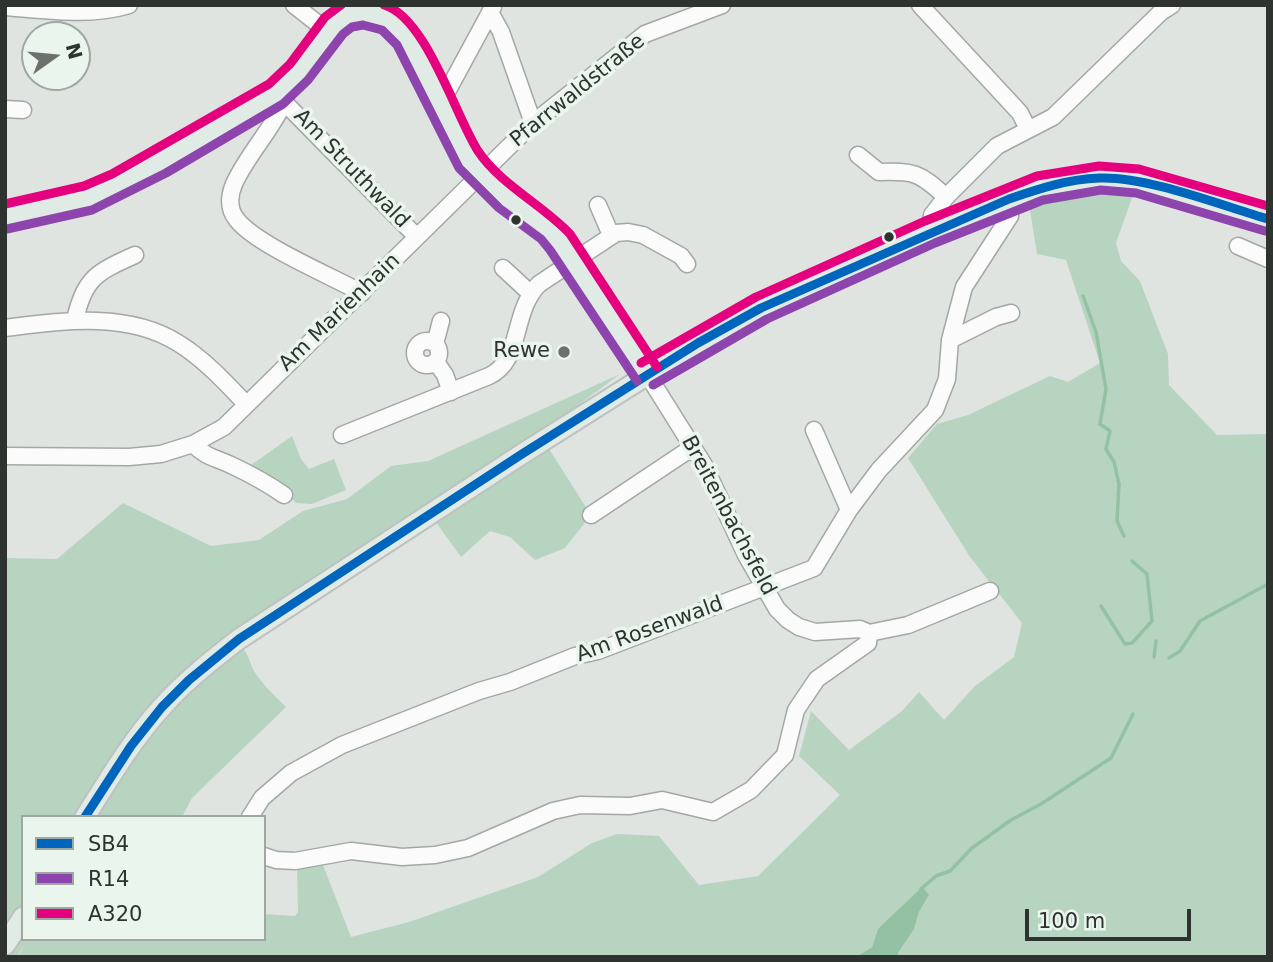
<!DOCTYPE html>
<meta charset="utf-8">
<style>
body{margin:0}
#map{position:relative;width:1273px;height:962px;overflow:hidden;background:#dfe4e0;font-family:"DejaVu Sans",sans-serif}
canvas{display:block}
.frame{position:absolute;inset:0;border:7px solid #2e3330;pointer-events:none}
.legend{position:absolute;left:21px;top:815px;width:245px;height:126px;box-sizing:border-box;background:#e9f5ed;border:2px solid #9ea7a1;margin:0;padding:9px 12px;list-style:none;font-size:21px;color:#2e3330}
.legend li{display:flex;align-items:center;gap:14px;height:35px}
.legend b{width:35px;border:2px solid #9ea7a1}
.north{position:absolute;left:21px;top:21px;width:70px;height:70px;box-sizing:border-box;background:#e9f5ed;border:2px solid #9ea7a1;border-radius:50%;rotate:75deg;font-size:19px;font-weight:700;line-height:28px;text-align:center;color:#2e3330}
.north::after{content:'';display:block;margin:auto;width:24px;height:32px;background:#6c716e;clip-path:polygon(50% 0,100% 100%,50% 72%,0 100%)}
.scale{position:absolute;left:1025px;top:909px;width:166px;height:32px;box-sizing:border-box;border:4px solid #2e3330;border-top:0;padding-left:9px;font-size:21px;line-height:24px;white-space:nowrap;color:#2e3330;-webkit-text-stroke:5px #e9f5ed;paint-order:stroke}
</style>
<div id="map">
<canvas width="1273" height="962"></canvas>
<div class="frame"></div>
<ul class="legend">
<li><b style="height:9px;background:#0065bd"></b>SB4</li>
<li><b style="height:9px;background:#8e44ad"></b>R14</li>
<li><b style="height:9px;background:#e5007d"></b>A320</li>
</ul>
<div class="north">N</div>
<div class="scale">100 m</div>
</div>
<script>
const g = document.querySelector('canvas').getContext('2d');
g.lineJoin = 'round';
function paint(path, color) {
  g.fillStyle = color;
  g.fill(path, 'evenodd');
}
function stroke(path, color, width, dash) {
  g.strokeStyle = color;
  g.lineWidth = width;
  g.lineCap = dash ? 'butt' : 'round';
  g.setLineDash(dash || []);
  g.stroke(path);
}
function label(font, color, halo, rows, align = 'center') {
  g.font = font + ' "DejaVu Sans",sans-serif';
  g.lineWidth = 7;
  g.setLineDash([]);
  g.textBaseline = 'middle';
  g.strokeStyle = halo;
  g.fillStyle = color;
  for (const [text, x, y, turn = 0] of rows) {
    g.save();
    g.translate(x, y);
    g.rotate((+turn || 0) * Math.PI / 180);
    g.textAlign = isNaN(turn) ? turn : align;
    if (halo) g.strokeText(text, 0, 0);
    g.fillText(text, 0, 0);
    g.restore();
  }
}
const green = new Path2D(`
 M1138,181L1116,243L1121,261L1140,281L1168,354L1169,385L1217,435L1268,434V957H898V953L914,929L919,912L929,895L878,929L872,947L856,957H18L26,942L17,957H8L23,932V939L27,940L264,939V914L295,916L298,912L297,868L323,865L351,937L409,922L538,877L592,843L617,834L659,836L699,885L758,876L840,795L799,756L811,711L849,750L902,711L919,692L944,720L975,686L1014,657L1022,623L970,557L908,458L937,424L968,415L1050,376L1068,382L1100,363L1066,260L1037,254L1029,204L1068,182Z
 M620,374L538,435L236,633L78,817H23V904L5,931V558L57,559L123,503L211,546L259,540L303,511L347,499L391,466L428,461Z
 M292,436L301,459L309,469L334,459L346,490L312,504L296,503L282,489L247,468Z
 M544,441L591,515L565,548L535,560L510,537L490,531L461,557L430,514Z
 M240,646C249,653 249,662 254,671C263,685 275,696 286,707L192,798L182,817H98L129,763L183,693Z`);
const water = new Path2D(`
 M922,887L929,895L919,912L914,929L898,953V957H856L872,947L878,929Z`);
const stream = new Path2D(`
 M1083,296L1096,332L1106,389L1100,424L1110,431L1106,449L1114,462L1119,484L1117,521L1124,536
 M1101,606L1125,644L1132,643L1152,621L1147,574L1132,561
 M1154,657L1156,641
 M1169,658L1180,651L1200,621L1268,584
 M921,889L936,876L950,871L972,848L1011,820L1041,804L1111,758L1133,714`);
const minor = new Path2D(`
 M294,5L327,31
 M920,5L1020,113L1028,129
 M5,7C46,10 90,17 129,5
 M490,12L501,32L533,123
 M438,101L448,90L493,7
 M5,109L23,110
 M858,155L879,172C914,171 919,172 946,197
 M598,205L611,235
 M930,232L932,215L946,197L997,146L1053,117L1161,12L1172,5
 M1238,246L1268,259
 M503,268L530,293
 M362,293C331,276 257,245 237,220C228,209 229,196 234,184C247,155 271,131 284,102L417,237
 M75,320C84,278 97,272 135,255
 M5,328C62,321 127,311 178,343C204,359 225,382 246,404
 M950,340L996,317L1011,313
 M415 353a12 12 0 1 1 24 0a12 12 0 1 1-24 0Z
 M435,344L441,321
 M436,362L445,375L451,392
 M647,374L704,465L746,555L777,609L788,620L799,627L815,632L860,629L869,633L908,625L990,591
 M814,430L849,510
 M342,435L489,376C523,360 511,312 539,284L616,233L628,232L643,235L681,256L687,264
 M193,444C207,458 214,457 231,465C250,474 267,483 284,495
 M5,456L129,457L161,454L193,444L224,427L533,123L645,34L722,5
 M591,515L693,447
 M250,817L262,798L291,773L342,745L479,691L510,682L575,656L598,651L814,568L849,510L879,470L935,410L947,379L950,340L964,287L1010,216L1009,199
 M264,856L276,860L295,861L351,851L402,857L435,855L468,848L553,811L580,805L630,806L662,800L713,812L751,790L785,755L796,710L817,679L868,643L869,633`);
const major = new Path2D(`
 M5,217L63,205L88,198L117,185L160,162L276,94L299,72L334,25L347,16L363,12L388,19L407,38L469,160L508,199L549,230L560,242L647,374
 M85,817C109,779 132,740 162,707C185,681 212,660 239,639L522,454L698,343L761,308L1009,199L1040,188L1068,182L1100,178L1138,181L1268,219
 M5,945L23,917`);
const bus1 = new Path2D(`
 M85,817L131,746L162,707L189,680L239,639L522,454L698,343L761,308L1009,199C1038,189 1068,179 1099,178C1147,176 1220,205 1268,219`);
const bus2 = new Path2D(`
 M7,229L92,210L166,173L283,104L308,80L343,34L352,27L363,25L382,30L397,45L459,168L499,208L541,239L550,250L637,381
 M653,385L767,319L935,243L1043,200L1101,190L1136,193L1265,231`);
const bus3 = new Path2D(`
 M384,5C426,17 455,115 478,151C500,184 544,206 570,234L657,367
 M5,204L84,186L112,174L269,84L290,64L325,17L341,5
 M641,363L756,297L925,221L1037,176L1099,166L1139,169L1268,206`);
const markers = [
 [516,220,6,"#2e3330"],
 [889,237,6,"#2e3330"],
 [564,352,7,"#6c716e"]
];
const streetNames = [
 ["Pfarrwaldstraße",578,91,-39],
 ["Am Struthwald",351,169,46],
 ["Am Marienhain",340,313,-44],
 ["Breitenbachsfeld",728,516,62],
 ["Am Rosenwald",650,630,-20]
];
const poiNames = [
 ["Rewe",550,352]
];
paint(green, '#b7d4c1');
paint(water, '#94c1a4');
stroke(stream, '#94c1a4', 3.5);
stroke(minor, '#a4a8a5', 19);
stroke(major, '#bec1bf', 23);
stroke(minor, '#fafbfa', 16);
stroke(major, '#e1ebe5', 19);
stroke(bus1, '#0065bd', 9);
stroke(bus2, '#8e44ad', 9);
stroke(bus3, '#e5007d', 9);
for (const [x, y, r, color] of markers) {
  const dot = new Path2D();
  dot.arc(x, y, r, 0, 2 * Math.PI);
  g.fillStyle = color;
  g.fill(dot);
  stroke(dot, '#e9f5ed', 2.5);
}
label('21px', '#2e3330', '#e9f5ed', streetNames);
label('21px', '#2e3330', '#e9f5ed', poiNames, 'right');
</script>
